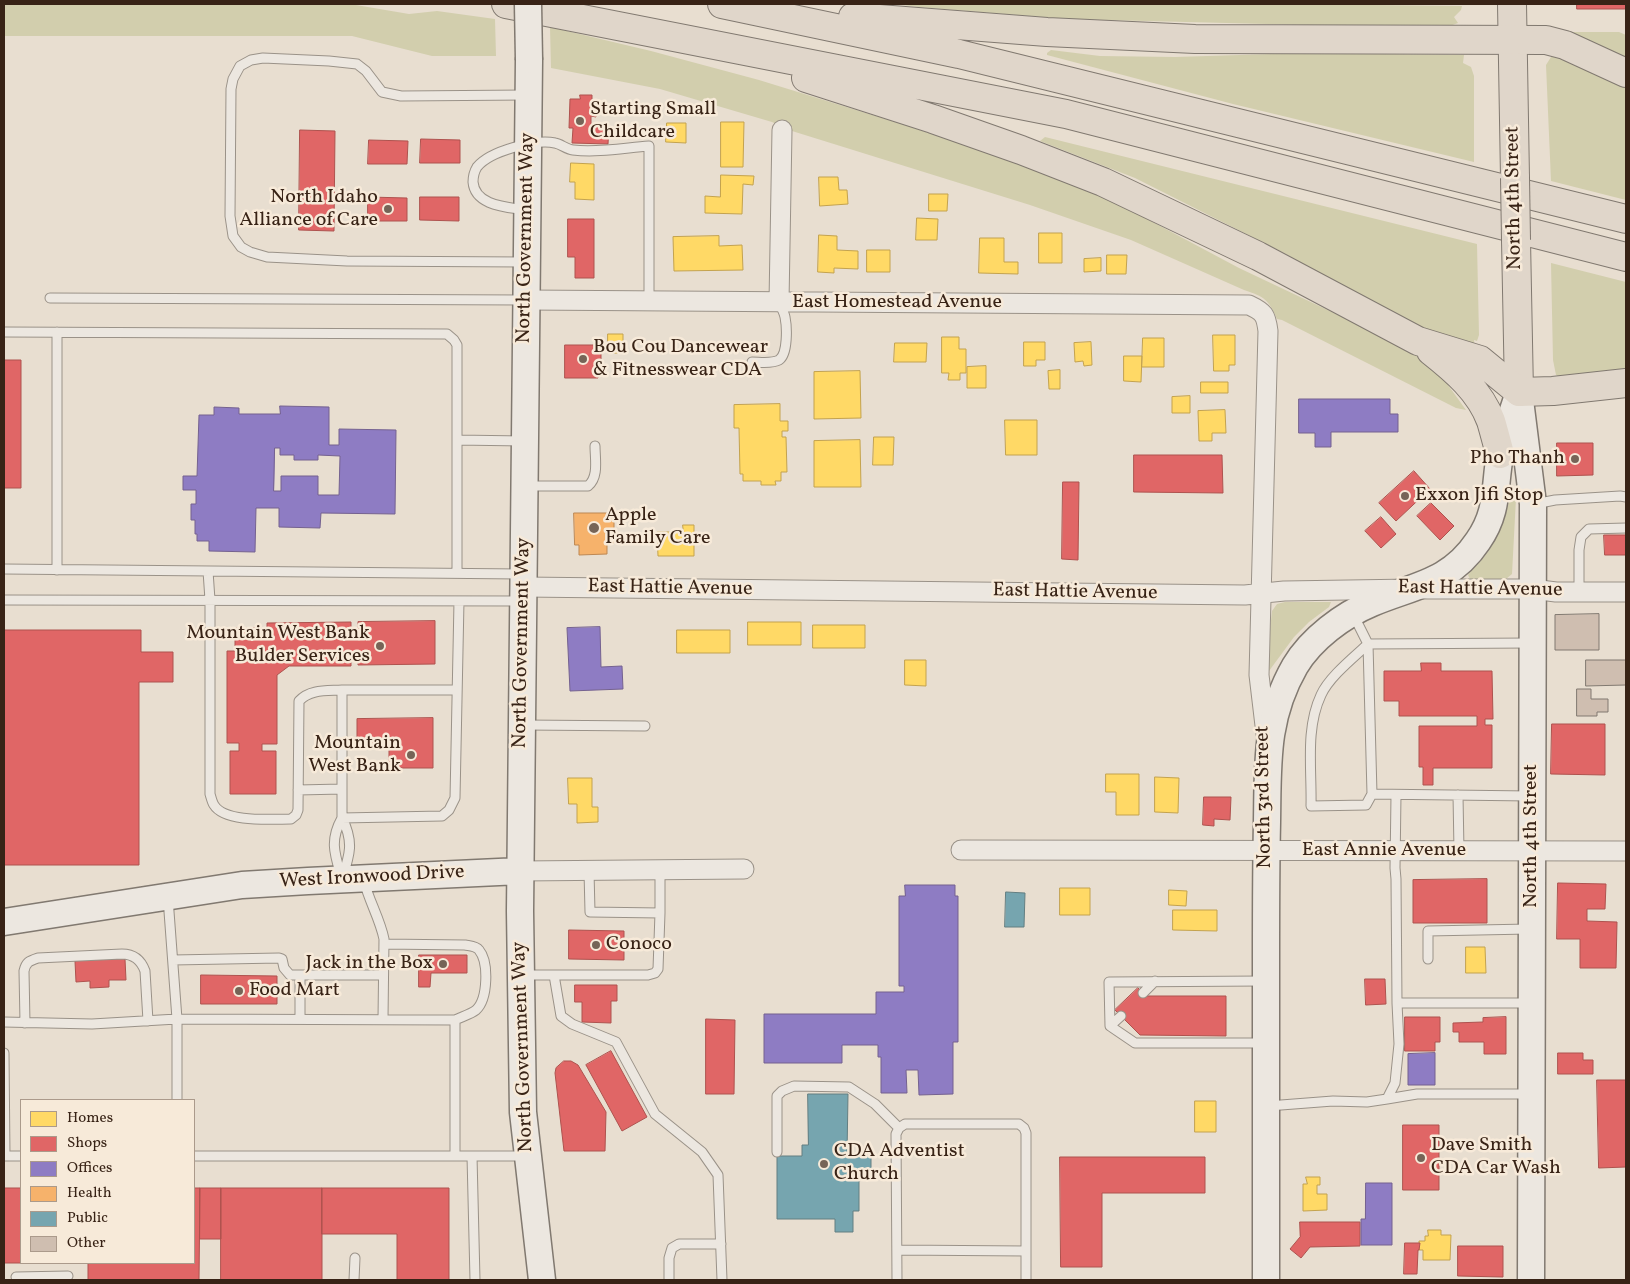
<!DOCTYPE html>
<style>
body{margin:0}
#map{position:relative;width:1630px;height:1284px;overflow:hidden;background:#e8ded0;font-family:Vollkorn,serif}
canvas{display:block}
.frame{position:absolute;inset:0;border:5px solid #382316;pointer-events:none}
.legend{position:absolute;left:20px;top:1099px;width:175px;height:165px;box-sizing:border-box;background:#f7ead9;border:1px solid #ab9a8b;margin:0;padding:6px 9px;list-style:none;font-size:15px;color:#382316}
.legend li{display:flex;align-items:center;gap:10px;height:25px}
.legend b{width:25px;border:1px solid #ab9a8b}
</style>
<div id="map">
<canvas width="1630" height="1284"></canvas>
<div class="frame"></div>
<ul class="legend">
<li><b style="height:14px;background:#ffd966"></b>Homes</li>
<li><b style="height:14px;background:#e06666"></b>Shops</li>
<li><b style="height:14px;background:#8e7cc3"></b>Offices</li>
<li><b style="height:14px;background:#f6b26b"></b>Health</li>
<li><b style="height:14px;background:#76a5af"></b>Public</li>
<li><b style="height:14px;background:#cfbeb0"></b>Other</li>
</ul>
</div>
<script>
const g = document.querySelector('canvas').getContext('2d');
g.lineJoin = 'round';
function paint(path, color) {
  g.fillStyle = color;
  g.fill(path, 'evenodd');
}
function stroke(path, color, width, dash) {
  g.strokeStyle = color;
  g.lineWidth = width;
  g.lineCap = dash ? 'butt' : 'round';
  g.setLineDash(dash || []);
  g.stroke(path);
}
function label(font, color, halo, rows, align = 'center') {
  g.font = font + ' Vollkorn,serif';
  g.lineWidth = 5;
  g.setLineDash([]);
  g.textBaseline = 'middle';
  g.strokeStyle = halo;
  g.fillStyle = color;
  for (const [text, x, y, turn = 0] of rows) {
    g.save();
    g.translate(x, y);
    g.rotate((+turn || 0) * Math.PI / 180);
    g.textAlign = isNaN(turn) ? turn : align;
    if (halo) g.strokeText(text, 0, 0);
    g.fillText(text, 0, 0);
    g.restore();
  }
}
const green = new Path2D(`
 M4,4H350L409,14L437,11L495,19L496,56H432L352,36H4Z
 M895,4H1286L1462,6L1461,10L1454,17L1458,23L1447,27L1429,28L1065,19L919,7Z
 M550,27L651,51L759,80L908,126L1035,169L1119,204L1239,268L1391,340L1437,365L1453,381L1448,385L1466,410L1456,408L1282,320L1277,319C1268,299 1265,297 1244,290L1131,240L1030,205L792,131L772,122L660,89L551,68Z
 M1562,32H1619L1626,35V58Z
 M1051,50L1100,56L1175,57L1305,53L1464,55L1463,63L1471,67L1474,76V162L1233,104L1047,55V53Z
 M1553,53L1626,85V200L1551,181L1546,65L1551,57L1550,54Z
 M1045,137L1477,244L1479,335L1477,341L1474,340L1475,348L1424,329L1339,288L1286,254L1135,178L1040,141Z
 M1551,263L1626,282V372L1561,378L1556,375L1553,360Z
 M1510,498H1516L1512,574L1506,579H1470L1468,575C1473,568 1479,564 1484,557C1498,539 1505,519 1510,498Z
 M1285,602H1331L1329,607L1309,622L1294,637L1269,671L1267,670L1266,665L1272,611L1277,604Z`);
const homes = new Path2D(`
 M721,122H744L743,167H721Z
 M667,123H686V143L666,142Z
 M571,163L594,164V200L575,199V182H570Z
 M721,175L754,176L753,185L743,184L742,214L705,213V196L720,197Z
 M819,177H838L839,190H847L848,204L820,206Z
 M929,194H948L947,211H929Z
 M917,218L938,219L937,240H916Z
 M1039,233H1062V263H1039Z
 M819,235L837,236V250L858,251V269L834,268V273L818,272Z
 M719,236V246L742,245L743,270L674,271L673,237Z
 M980,238H1004V262H1018V274L979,273Z
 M867,250H890V272H867Z
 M1107,255H1127L1126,274H1107Z
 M1101,258V271L1084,272V259Z
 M608,334H623V353H608Z
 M1213,335H1235V365H1229V371H1214Z
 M942,337H959V349H966V373H960V380H948L949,373H942Z
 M1143,338H1164V367H1142Z
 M1024,342H1045V360H1036V366H1024Z
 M1091,342L1092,365L1084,366L1083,361L1075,362L1074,343Z
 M895,343H927L926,362H894Z
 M1124,356H1142L1141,382L1124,381Z
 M986,366V388H967V367Z
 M1060,370V389H1049L1048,371Z
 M860,371L861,418L814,419V372Z
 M1201,382H1228V393H1201Z
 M1190,396V413H1172V397Z
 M780,404V421H788V431H782V437H786L787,472H781V481H775L776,485H761V481H743V474H740L739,428H734V405Z
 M1225,410L1226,433H1212V441H1199L1198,411Z
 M1005,420H1037V455H1006Z
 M874,437H894L893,465H873Z
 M860,440L861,487H814V441Z
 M683,525H694V556H658L657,532H683Z
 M748,622H801V645H748Z
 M813,625H865V648H813Z
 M677,630H730V653H677Z
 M905,660H926V686L905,685Z
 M1106,774H1139V815H1116V792H1106Z
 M1155,777L1179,778L1178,813L1155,812Z
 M568,778H592V807H598V822L577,823V804H569Z
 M1060,888H1090V915H1060Z
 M1169,890L1187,891L1186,906L1169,905Z
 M1173,910H1217V931L1173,930Z
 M1466,947H1485L1486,973H1466Z
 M1195,1101H1216V1132H1195Z
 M1306,1177H1320V1185H1317V1194H1327V1210L1303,1211V1184H1307Z
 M1428,1230H1441V1235H1451L1450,1260H1423V1250H1419V1241H1425V1236H1428Z`);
const shops = new Path2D(`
 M1577,4H1626V9H1577Z
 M580,95H592V106H596V117L591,116V125L609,126L608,144L572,143L573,128H569L570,99H580Z
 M300,130L335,131L334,231L299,230Z
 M421,139L460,140V163H420Z
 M369,140L408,141L407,164H368Z
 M368,197L407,198V221H368Z
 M420,197H459V221L420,220Z
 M568,219H594V278H575V257H568Z
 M565,345H596L597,348H601V370H598V378H565Z
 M4,360H21V488H4Z
 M1557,443H1593V475L1557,476Z
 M1134,455H1222L1223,493L1134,492Z
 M1414,471L1430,489L1396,521L1379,503Z
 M1063,482H1079L1078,560L1062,559Z
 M1431,503L1454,526L1440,540L1417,516Z
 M1381,517L1396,534L1381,548L1365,531Z
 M1604,535H1626V555H1605Z
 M435,621V664L358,665V658H351V666H289L277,675V744H262V751H276V794H230V751H239V743H227V651H235V628H267V623L351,622V633H358V622Z
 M4,630H141V652H173V682H139V865H4Z
 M1421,663H1441V671H1492L1493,719H1485V725H1492V768H1433V785H1423V767H1419V726H1477V716H1399V701H1384V671H1421Z
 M433,718V768H389V743H357V719Z
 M1552,724H1605V775L1551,774Z
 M1204,797H1231L1230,820L1214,819V826L1203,825Z
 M1487,879V923H1413V880Z
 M1558,883L1606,884L1605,909H1587V921L1617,922L1616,968H1580V939H1557Z
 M569,930L624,931V960L569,959Z
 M419,955H467V973H431L430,987H419Z
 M125,959L126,980H109V987L90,988V981L76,982L75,961Z
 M201,975L277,976V1004H201Z
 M1365,979H1385L1386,1004L1366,1005Z
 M575,985H617V1001H611V1023L582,1022V1002H575Z
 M1138,988L1146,996H1226V1036L1140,1035L1115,1010Z
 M1405,1017H1440V1042H1435V1051H1405Z
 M1506,1017V1054H1484V1042H1459V1032H1453V1023L1483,1022V1018Z
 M706,1019L735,1020L734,1094H706Z
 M611,1051L647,1117L622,1131L586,1065Z
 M1558,1053H1583V1060H1593V1074H1558Z
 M564,1061H571L578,1065L606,1112L605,1151H564L555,1073L556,1068Z
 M1597,1080H1626V1167L1599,1168Z
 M1403,1125H1439V1190H1403Z
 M1060,1157H1205V1193H1102V1267H1061Z
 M4,1188H21V1263H38H4Z
 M194,1188H200L199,1280H88V1263H194Z
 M200,1188H221V1239H200Z
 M221,1188H322V1280H221Z
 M322,1188H449V1280H397V1234H322Z
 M1300,1222H1360V1246L1310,1247L1301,1258L1290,1249L1300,1237Z
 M1405,1243H1420L1419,1250H1418L1417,1274H1404Z
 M1458,1246H1503V1277L1458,1276Z`);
const offices = new Path2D(`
 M1299,399H1390V414H1398V432H1331V447H1315V433H1299Z
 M280,406L329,407V445H339V429L396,430L395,514L321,513L320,528L279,527V508H256L255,552L209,551V541H197V534H195V520H191V504H196V490H183V476H197L199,415H214V407L239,408V414H280ZM275,448H280V455H294V460H318V455L340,456L339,495H318V476H281V491H274Z
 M600,627L601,667L622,666L623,689L570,691L567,628Z
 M905,885H955V896H958V1042H953V1094L919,1095L918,1070H906L907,1093H881V1057H878V1045H842V1063H764V1014H876V992H904V986H899V896H905Z
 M1435,1053V1085H1408V1054Z
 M1366,1183H1392V1245H1361V1219H1365Z`);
const health = new Path2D(`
 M574,513H614V543H607V554L579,555V545H575Z`);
const public = new Path2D(`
 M1006,892L1025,893L1024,927H1005Z
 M808,1094H848L847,1155H871V1171H859V1211H853V1232H835V1219H777V1156H802V1145H808Z`);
const building = new Path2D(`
 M1599,614V650H1555V615Z
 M1586,660H1626V685L1586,686Z
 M1577,689H1591V699H1608V712H1597V716H1577Z`);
const lane = new Path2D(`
 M525,210C507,207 475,206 473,182C473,176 474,172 477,167C490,151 535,139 555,143C561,144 566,149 573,150C597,153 624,148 649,146V301
 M524,262L347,261L267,257L250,252L241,247L233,236L230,216L231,89L233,79L240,66L251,60L263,58L329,61L357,64L366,71L382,92L401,96L526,95
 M50,298L523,300
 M4,332L447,334L454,340L457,345V573
 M752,362C760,362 772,364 779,360C788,354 787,327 785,317C784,312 781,307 779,302
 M457,440L524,441
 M527,486H588C599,477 595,459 595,446
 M1535,504L1555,500L1620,496L1626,497
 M4,569L521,574
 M57,570V332
 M208,571L210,600V794C211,797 212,802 214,805C225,823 272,819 291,819L296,815L298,810L299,701C310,689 327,691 342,690
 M1579,592V550L1581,537L1589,529L1626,528
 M4,600L520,601
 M1354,616L1368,644L1531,643
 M1368,644L1372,794L1366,805L1311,806C1312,770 1305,729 1321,695C1329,677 1353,658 1368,644Z
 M457,690H342V818L442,816L449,810L455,798L459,601
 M524,725L645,726
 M298,790L342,789
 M1372,794L1530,796
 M1458,795L1459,851
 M342,818C354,842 350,854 342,879C335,855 329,841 342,818Z
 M589,871L590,912L660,913V870
 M364,881C369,901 380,919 384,939L383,1019
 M168,898L177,1019V1100
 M384,944L465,945C470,946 476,946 479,950C489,962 488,999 476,1010C471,1014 461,1017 455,1020
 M1428,959V931L1529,929
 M173,960L279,958L282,959L284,968L290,975H383
 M300,975V1019
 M524,975H648L655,973L658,969L660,913
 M554,975L561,1016L572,1024L616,1042L655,1114L702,1152L718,1175L722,1280
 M1263,981L1109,982L1110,1026L1135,1043H1264
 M1143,993L1155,981
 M1397,1003H1529
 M4,1022L92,1024L177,1019L455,1020V1156
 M25,1023L24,971C26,962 29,961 38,958L122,954C134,954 141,960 145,971L148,1021
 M1110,1026L1121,1016
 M4,1053L5,1156
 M1387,1099L1417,1094H1529
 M1268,1106L1333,1101L1367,1102L1387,1099L1395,1083L1399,1044L1397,1003L1396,879L1395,868L1396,795
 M777,1152V1096L782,1091L794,1086L849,1087L875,1104L899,1128
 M4,1156H21
 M194,1156H525
 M472,1156L475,1280
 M897,1250L1026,1251
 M16,1277L68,1276
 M354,1280L355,1258
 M669,1280V1258L672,1248L679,1244H721
 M897,1280L896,1134L899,1128L905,1124H1019L1024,1128L1026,1133V1280`);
const street = new Path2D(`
 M526,300L1249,305C1264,312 1266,315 1268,331L1259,675L1266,734
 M779,302L782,130
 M523,587L1245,595L1284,591L1412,589H1532L1556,592H1626
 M961,850L1626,851
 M520,871L744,869`);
const secondary = new Path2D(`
 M529,60L520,911L523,1112L542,1280
 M1520,400L1533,504L1531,1280
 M4,922L242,885L308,881L520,871
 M1266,1280C1266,1173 1266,1065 1266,958C1266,913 1266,867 1267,822C1268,764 1265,718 1295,666C1311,639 1343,615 1372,603C1415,585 1450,583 1478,541C1499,511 1494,487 1500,455C1504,434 1513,412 1519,392`);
const primary = new Path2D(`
 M1512,4L1515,178
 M1516,240L1519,392`);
const highway = new Path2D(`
 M506,4L1066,114L1626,257
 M722,4L959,54L1626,219
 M853,17L1047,32L1195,39L1546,40L1565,45L1626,73
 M806,78L933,119L1021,150L1103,182L1258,256L1418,341L1480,360L1519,392L1553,391L1626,383
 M1431,351C1455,370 1480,391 1491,421C1494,431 1497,443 1500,454`);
const secondaryBridge = new Path2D(`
 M528,4L529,60`);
const primaryBridge = new Path2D(`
 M1515,178L1516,240`);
const markers = [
 [580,121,5,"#766457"],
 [388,209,5,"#766457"],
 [583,359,5,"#766457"],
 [1575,459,5,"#766457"],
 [1405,496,5,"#766457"],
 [594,528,6,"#766457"],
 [380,646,5,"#766457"],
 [411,755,5,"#766457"],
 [596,945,5,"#766457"],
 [443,964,5,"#766457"],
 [239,991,5,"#766457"],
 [1421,1158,5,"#766457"],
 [824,1164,5,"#766457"]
];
const poiNames = [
 ["Starting Small",590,110],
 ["Childcare",590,133],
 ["North Idaho",378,198,"right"],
 ["Alliance of Care",378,221,"right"],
 ["Bou Cou Dancewear",593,348],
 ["& Fitnesswear CDA",593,371],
 ["Pho Thanh",1565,459,"right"],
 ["Exxon Jifi Stop",1415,496],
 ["Apple",605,516],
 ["Family Care",605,539],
 ["Mountain West Bank",370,634,"right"],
 ["Bulder Services",370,657,"right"],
 ["Mountain",401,744,"right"],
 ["West Bank",401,767,"right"],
 ["Conoco",606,945],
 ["Jack in the Box",433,964,"right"],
 ["Food Mart",249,991],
 ["Dave Smith",1431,1146],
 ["CDA Car Wash",1431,1169],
 ["CDA Adventist",834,1152],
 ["Church",834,1175]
];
const streetNames = [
 ["North 4th Street",1515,198,-91],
 ["North Government Way",527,238,-89],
 ["East Homestead Avenue",897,303],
 ["East Hattie Avenue",670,589,1],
 ["East Hattie Avenue",1480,590,1],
 ["East Hattie Avenue",1075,593,1],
 ["North Government Way",523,643,-89],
 ["North 3rd Street",1265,797,-91],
 ["North 4th Street",1532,836,-90],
 ["East Annie Avenue",1384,851],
 ["West Ironwood Drive",372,878,-3],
 ["North Government Way",524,1047,-92]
];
paint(green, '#d2cead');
paint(homes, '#ffd966');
stroke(homes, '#c3a24e', 1);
paint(shops, '#e06666');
stroke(shops, '#ae524e', 1);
paint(offices, '#8e7cc3');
stroke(offices, '#74618f', 1);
paint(health, '#f6b26b');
stroke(health, '#bd8752', 1);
paint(public, '#76a5af');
stroke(public, '#637e81', 1);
paint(building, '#cfbeb0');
stroke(building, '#817970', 1);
stroke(lane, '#9a9288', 11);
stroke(street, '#9a9288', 21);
stroke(secondary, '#817970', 29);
stroke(primary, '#817970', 30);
stroke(highway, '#817970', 30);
stroke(lane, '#ece7e0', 9);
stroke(street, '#ece7e0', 19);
stroke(secondary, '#ece7e0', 26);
stroke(primary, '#e0d6ca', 28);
stroke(highway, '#e0d6ca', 28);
stroke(secondaryBridge, '#817970', 29, []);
stroke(primaryBridge, '#817970', 30, []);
stroke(secondaryBridge, '#ece7e0', 26);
stroke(primaryBridge, '#e0d6ca', 28);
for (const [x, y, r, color] of markers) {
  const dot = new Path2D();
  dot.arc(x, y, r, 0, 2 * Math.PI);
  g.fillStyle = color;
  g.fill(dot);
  stroke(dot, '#f7ead9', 2);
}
label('20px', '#382316', '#f7ead9', poiNames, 'left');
label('20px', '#382316', '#f7ead9', streetNames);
</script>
